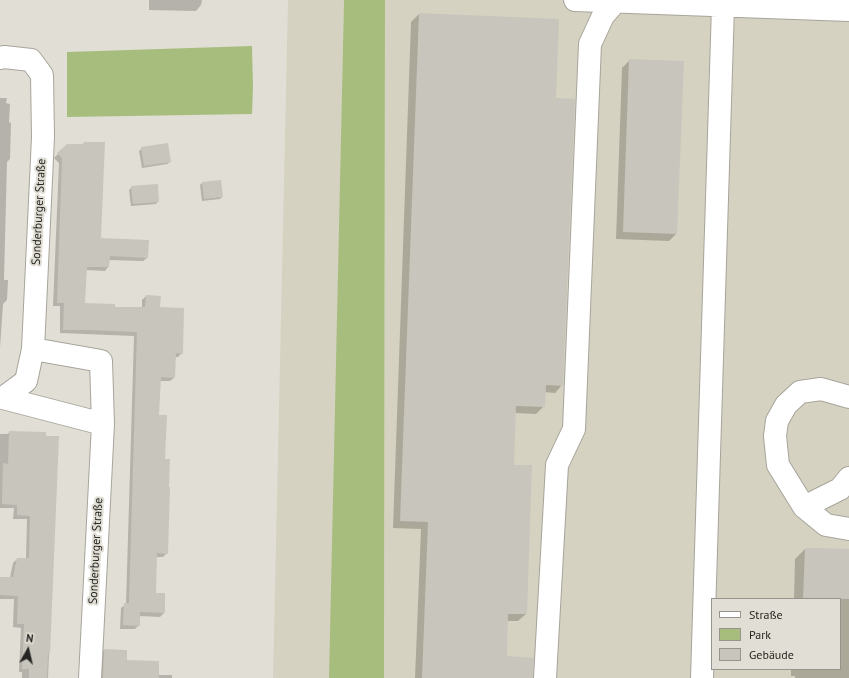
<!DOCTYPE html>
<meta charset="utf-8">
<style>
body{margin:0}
#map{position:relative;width:849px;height:678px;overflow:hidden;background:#e1dfd5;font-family:"PT Sans",sans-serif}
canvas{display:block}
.legend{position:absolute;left:711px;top:598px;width:130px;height:72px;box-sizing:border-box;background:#e1dfd5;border:1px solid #96948d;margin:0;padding:5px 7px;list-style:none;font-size:12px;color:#252421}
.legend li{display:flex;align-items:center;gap:8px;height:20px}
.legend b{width:20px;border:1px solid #96948d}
.north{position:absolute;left:8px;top:630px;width:40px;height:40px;-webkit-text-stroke:3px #e1dfd5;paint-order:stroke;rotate:8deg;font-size:11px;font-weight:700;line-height:16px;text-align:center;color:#252421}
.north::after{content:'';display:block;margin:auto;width:14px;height:18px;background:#252421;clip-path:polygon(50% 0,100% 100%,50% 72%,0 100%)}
</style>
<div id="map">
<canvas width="849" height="678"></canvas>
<ul class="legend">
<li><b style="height:5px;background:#fff"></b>Straße</li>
<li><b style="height:11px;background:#a7bd7e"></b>Park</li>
<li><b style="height:11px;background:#c8c5bc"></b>Gebäude</li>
</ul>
<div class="north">N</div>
</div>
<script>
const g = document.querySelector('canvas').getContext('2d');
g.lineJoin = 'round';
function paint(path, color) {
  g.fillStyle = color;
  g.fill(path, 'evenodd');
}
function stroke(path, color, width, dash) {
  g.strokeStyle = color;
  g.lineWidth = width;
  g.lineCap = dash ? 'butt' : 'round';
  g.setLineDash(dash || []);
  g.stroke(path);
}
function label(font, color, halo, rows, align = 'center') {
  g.font = font + ' "PT Sans",sans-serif';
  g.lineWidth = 4;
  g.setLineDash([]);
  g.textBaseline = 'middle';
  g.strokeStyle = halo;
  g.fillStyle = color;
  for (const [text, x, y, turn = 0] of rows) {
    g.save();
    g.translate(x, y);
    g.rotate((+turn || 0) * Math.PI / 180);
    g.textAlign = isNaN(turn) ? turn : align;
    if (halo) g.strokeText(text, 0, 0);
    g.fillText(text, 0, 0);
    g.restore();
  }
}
const built = new Path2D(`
 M288,0H344L330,678H273Z
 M385,0H849V678H384ZM712,599H840V669H712Z`);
const green = new Path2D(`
 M344,0H385L384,678H329Z
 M252,46L253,88L252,114L67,117V52Z`);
const shadow = new Path2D(`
 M149,0H202L201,5L196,11L149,10Z
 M419,14L555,99L562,385L555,393L544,392V406L536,414L515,413L513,466L526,614L518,621H507L506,657L532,678H415L421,529L393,528L411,22Z
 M630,60L676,234L669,241L616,239L622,68Z
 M0,98H7L6,103L10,104L9,122L11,123L10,159L7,162L4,280H8L7,300L3,304L0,348Z
 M84,143L100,239L147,258L143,261L109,260L108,267L105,271L86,270L84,304L114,308H142V300L146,296L159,308L182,353L178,357H175L174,378L170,381H160L158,416L164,460L167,553L163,557H156L154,594L164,613L160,617L139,616V625L135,629H120L121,608L126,604L134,336L60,333V306H53L59,163L54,158L67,145H81Z
 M142,148L170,162L167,164L142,168L139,151Z
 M202,183L222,197L220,199L202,201L200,185Z
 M132,187L158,201L156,204L131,206L129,190Z
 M10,432L45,436L58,437L48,678H22V672H19L21,628L13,627L14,599H0V578H10L13,563L17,559H26L27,519H13L14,508H0V434H7Z
 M805,549L849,550V678H795V676H791V669H840V599H794L795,559Z
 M104,650L126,661L158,675H172V678H98L99,655Z`);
const building = new Path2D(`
 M419,13L559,19L556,98L575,99L563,386L546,385L545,407L516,406L514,465H532L527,614H508L507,656L534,658L533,678H422L428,522L400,521Z
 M629,59L684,61L677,234L623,232Z
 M84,142H105L101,238L149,240L148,258L110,256L109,267H87L85,303L115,304V307H145L146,295L161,296L160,307L184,308L183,354L176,353L175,378L161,377L159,415H167L165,459H170L169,487H170L168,554L157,553L156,593H165V613L140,612V626L123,625L124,603H129L137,332L89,330H63L64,303H57L62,158L57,153L67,144H83Z
 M168,143L171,162L144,166L141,147Z
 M221,180L223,197L204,199L202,182Z
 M158,184L159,202L133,204L131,186Z
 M9,431L46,432V436H59L50,654H48L47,678H29V669H22L24,624H17L18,596L0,595V577H13L17,558H29L30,516L17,515V505L2,504L3,463L8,464Z
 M805,548H816L849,549V599H803Z
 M104,649L127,650V660L159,661V678H103Z`);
const minor = new Path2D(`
 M575,0L849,10
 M0,58L4,57L31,60L42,75L43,137L33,349L26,381L3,398L103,424
 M33,349L101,361L103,424L90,678
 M849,397L821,389L800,392L786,405L777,421L775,436L778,465L804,507L826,525L849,529
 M804,507L840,489L849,478
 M545,678L557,465L574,429L590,44L603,16L615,2
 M702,678L723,6`);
const streetNames = [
 ["Sonderburger Straße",39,212,-87],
 ["Sonderburger Straße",96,551,-87]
];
paint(built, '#d6d2c1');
paint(green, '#a7bd7e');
paint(shadow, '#0003');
paint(building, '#c8c5bc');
stroke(minor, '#a7a49b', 24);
stroke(minor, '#fff', 22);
label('12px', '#252421', '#e1dfd5', streetNames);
</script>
